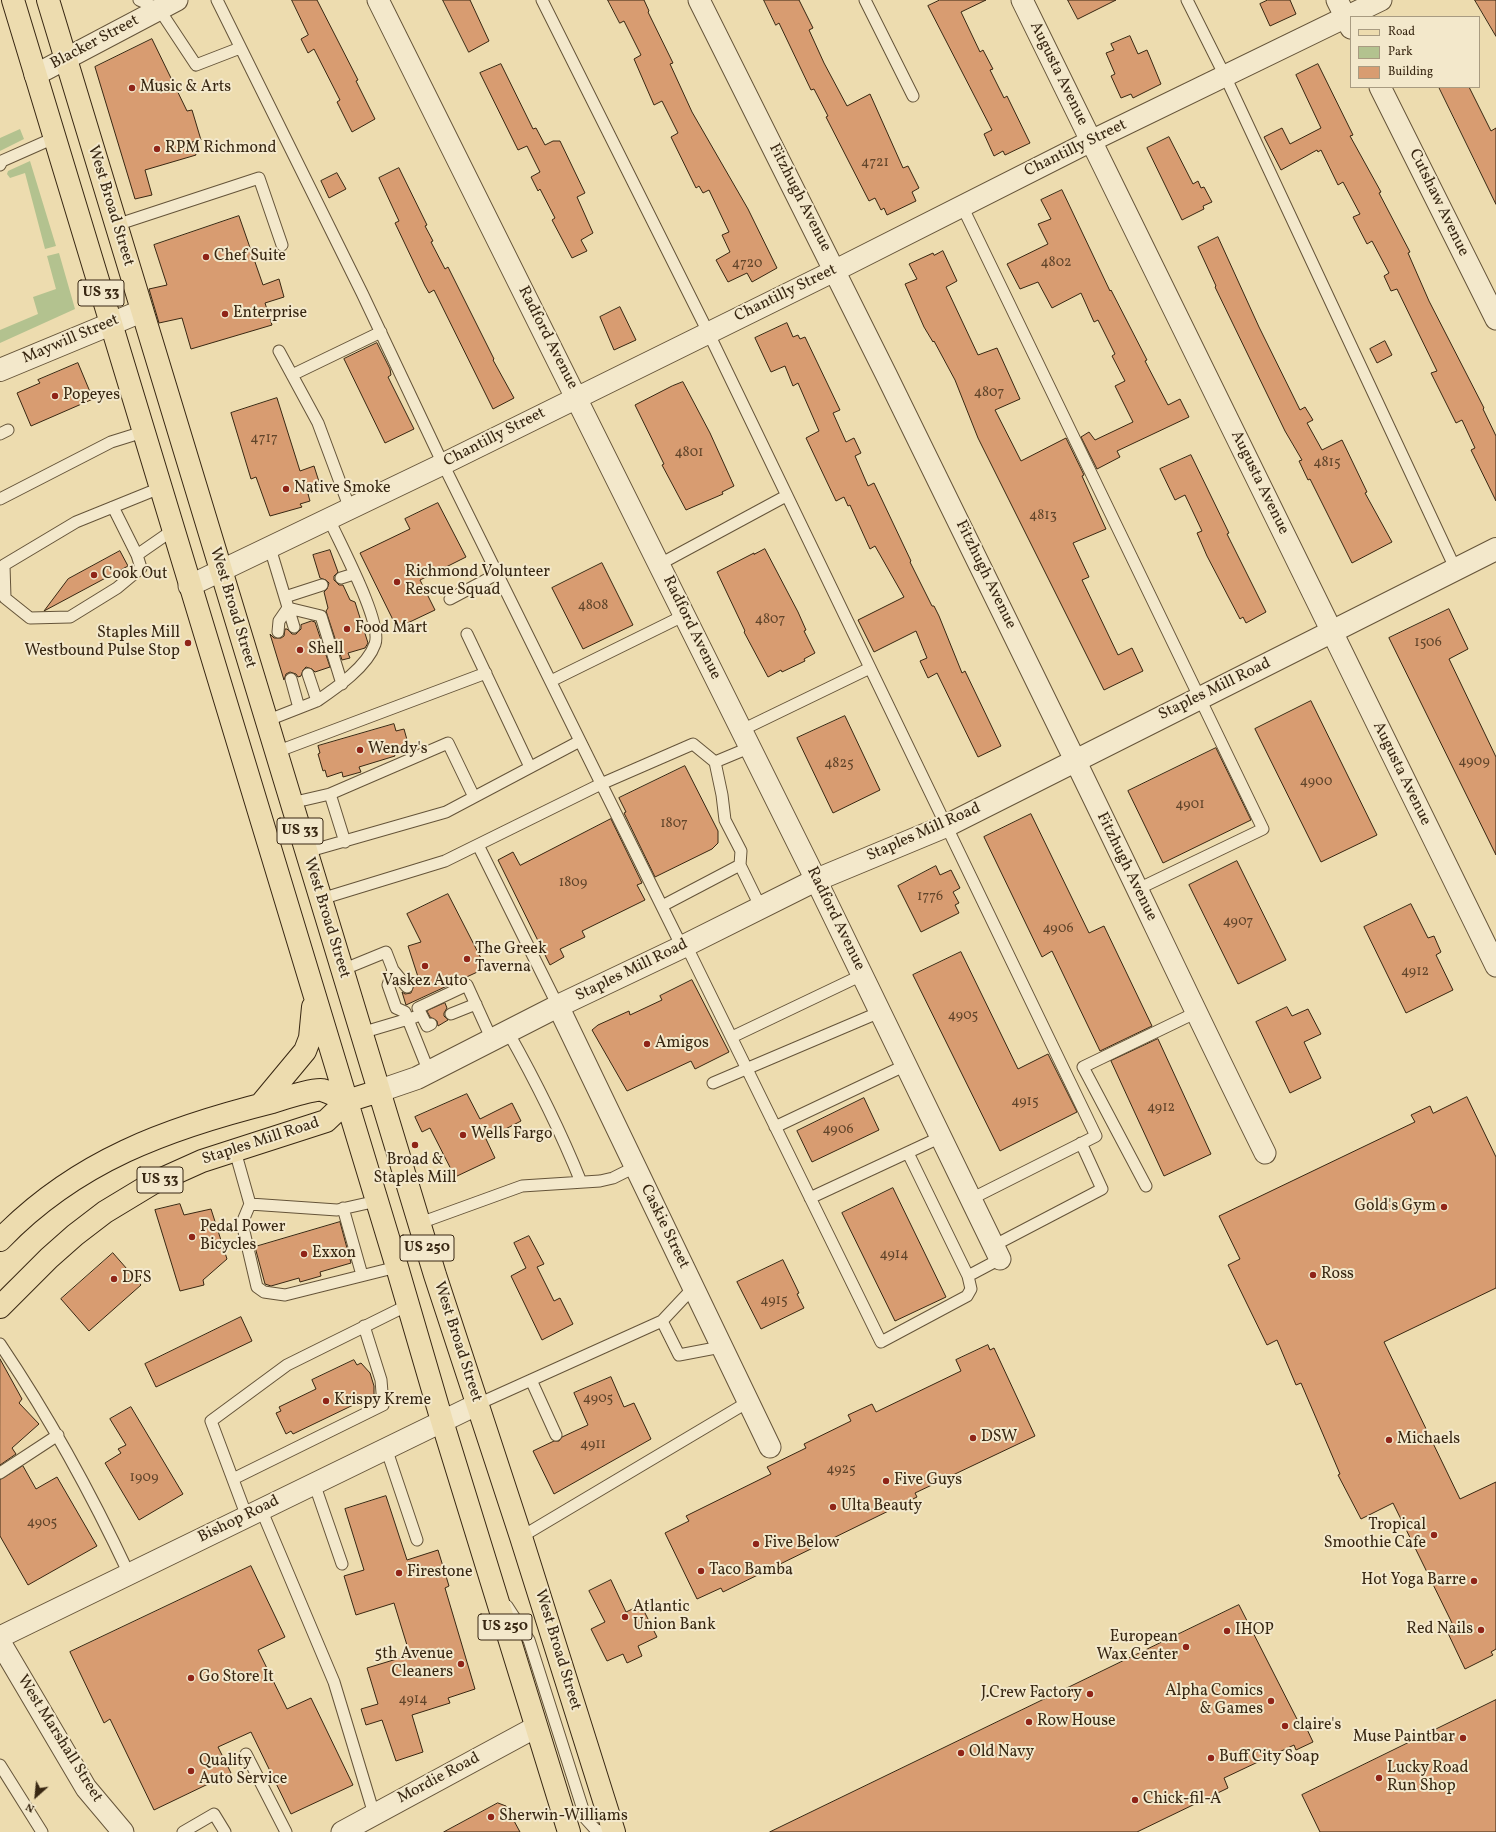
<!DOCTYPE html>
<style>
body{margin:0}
#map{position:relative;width:1496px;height:1832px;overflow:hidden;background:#eddcaf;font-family:Vollkorn,serif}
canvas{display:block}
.legend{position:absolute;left:1350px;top:16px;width:130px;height:72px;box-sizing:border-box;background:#f3e8cb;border:1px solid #a89b81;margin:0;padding:5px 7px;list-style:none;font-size:12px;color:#382712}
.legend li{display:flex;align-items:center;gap:8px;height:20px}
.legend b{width:20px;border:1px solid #a89b81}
.north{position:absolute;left:16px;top:1776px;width:40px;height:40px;-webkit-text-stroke:3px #f3e8cb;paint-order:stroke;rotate:207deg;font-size:11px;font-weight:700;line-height:16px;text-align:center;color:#382712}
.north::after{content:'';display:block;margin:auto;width:14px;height:18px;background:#382712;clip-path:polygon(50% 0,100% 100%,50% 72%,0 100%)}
</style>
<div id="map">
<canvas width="1496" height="1832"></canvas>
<ul class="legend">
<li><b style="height:5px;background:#eddcaf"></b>Road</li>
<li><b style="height:11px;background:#b3c28f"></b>Park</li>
<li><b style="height:11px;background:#d89c71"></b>Building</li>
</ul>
<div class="north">N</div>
</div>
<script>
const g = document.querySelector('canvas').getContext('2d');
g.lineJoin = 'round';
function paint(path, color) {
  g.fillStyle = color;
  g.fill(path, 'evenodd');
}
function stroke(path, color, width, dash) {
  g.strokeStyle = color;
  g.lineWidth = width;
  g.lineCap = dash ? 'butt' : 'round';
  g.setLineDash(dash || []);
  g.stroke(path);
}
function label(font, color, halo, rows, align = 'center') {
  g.font = font + ' Vollkorn,serif';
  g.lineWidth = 4;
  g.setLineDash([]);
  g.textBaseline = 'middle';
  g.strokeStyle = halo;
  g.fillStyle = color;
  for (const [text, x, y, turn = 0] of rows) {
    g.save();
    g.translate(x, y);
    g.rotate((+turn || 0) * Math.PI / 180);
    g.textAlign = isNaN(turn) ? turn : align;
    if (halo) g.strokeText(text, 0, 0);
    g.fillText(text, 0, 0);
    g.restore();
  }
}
const green = new Path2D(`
 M20,129L24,139L0,151V138Z
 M30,161L56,246L45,249L25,173L10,178L7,174L8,171Z
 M59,253L75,309L0,343V330L38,314L33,297L56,289L47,256Z`);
const building = new Path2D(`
 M292,0H317L358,80L356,81L375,119L352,132L337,102L340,100L314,49L308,53L301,39L308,35Z
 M443,0H470L489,41L469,52Z
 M608,0H644L649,11L648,12L673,63L670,64L692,112L748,209L777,268L752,282L747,273L728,282L716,260L730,252L722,235L729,232L709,190L703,193L699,186L696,188L671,137L678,133L662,101L654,105L634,59L641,55L624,21L620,23Z
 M764,0H799L813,28L809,30L824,63L847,106L870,94L903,168L908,166L919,188L912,192L916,201L887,215L884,208L881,210L875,198L869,201L826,117L828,116L814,89L811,90L779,23L776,25Z
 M940,0H986L961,12L980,52L983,50L993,69L990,70L1004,98L1007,96L1030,143L1005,155L1003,151L994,156L984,134L992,130L928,6Z
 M1068,0H1116L1078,19Z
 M1268,0H1290L1296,14L1270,26L1260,4Z
 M1475,0H1496V36Z
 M1130,36L1138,54L1147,50L1161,84L1133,98L1131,94L1121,98L1111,76L1115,74L1106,53L1114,50L1111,44Z
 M152,39L187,111L192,110L201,140L192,142L196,155L145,170L152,195L135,199L95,67Z
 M501,64L533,129L536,128L545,145L553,141H560L585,193L577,197L593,233L581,240L587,251L572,258L552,220L555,218L540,189L538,191L531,177L540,172L527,146L518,150L480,73Z
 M1318,64L1353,135L1350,136L1381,192L1379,193L1410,252L1408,253L1429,301L1484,408L1483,409L1496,436V501L1471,450L1475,448L1462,420L1456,423L1431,373L1437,371L1415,326L1397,289L1391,291L1384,276L1389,273L1372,241L1367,244L1353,217L1360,214L1343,182L1338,185L1321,150L1318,152L1317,150L1281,170L1264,137L1282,128L1290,144L1321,128L1296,75Z
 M1439,87H1469L1491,131L1496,128V204Z
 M1169,137L1193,184L1198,181L1201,188L1204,187L1212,202L1203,206L1204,209L1182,220L1147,148Z
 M399,168L427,225L425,226L433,241L431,242L445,269L448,267L494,359L493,360L514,398L493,409L434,290L429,293L425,286L395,223L399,221L379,178Z
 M337,173L346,189L329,198L321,181Z
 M1062,190L1110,291L1111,290L1147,360L1145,361L1168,405L1180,399L1189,417L1117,451L1120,457L1097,469L1081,437L1089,432L1095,440L1133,422L1115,386L1125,381L1112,356L1115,354L1098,320L1094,322L1081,293L1052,308L1038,282L1020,289L1007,264L1048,244L1038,224L1051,219L1041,200Z
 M239,216L263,285L279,279L284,297L265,303L272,325L191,349L182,318L159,323L149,289L167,285L154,245Z
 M1218,237L1259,327L1300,410L1305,407L1313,420L1307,423L1322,450L1342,440L1367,492L1365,493L1392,542L1352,563L1310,479L1308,480L1299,461L1302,460L1285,431L1215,287L1216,286L1198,247Z
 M943,251L957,281L946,287L978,355L997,348L1020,399L995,410L1021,461L1066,438L1084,475L1082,476L1106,529L1073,543L1089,577L1082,580L1118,655L1132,648L1143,671L1104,690L978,438L955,380L934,341L933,342L924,327L905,284L917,279L909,264L933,253L934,255Z
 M620,307L636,340L614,350L600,317Z
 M787,323L793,337L798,335L800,339L805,337L840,410L833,413L846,442L854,438L861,453L855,456L868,486L874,483L911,561L910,562L932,606H934L939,616L962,673L965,671L1001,746L978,757L937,673L928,678L920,661L927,658L916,631L874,652L858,620L904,597L875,546L870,549L850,505L848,506L844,497L836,501L806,438L819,431L798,383L793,386L785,366L771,372L755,338Z
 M1385,341L1392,355L1377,363L1370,349Z
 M377,343L390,369L391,375L388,377L414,429L385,443L344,359Z
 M78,363L93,399L31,426L17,393L40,383L38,380Z
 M683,382L710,433L734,486L722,492L723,494L686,510L662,465L664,464L635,405L672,386Z
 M277,398L300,471L314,466L321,488L308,494L310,501L300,504L302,507L270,516L256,477L251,479L231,413Z
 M1191,455L1229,533L1227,534L1266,612L1246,623L1243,617L1240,619L1207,556L1197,533L1202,531L1185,495L1175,500L1160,469Z
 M438,503L466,557L420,580L435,610L397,628L360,553L410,529L405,519Z
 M765,549L798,612L806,630L804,631L815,653L804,659L805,661L782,672L781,670L768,677L744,632L745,631L717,572L754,553V554Z
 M330,550L338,572L334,576V580L339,585H343L350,600L355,602L368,643L365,648L348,653L350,658L342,660L326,611L328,608L324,592L327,589L329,583L326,580L320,578L313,555Z
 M120,551L128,566L44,611L68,579Z
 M602,563L633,625L583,649L552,588Z
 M1449,609L1468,649L1449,659L1496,757V855L1389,638Z
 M312,621L315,622L330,667L315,672L312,669L306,667L303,670L301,676L298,677L296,674L290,672L286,674L284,680L270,634L274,638H281L284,636L285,629H287L292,634H296L301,629V625Z
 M1311,701L1377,835L1321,862L1255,729Z
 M845,716L880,790L833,813L797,738Z
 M394,724L396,731L404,729L409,747L394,753L395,756L359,767L361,772L343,777L342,772L327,777L325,770L323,771L318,754L320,753L318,746Z
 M1216,748L1251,820L1163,863L1128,791Z
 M685,766L718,831V843L712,849L655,877L624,813L626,812L619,798Z
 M1031,814L1089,933L1104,926L1152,1026L1100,1051L1052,951L1042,957L984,837Z
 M611,819L642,883L637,885L645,900L582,931L585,937L560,949L564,957L550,965L498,860L513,852L520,865Z
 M1237,861L1286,960L1238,984L1189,885Z
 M936,866L940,875L951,870L960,888L953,892L959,903L955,905L959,913L921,932L898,886Z
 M448,894L486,968L406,1005L402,992L405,994L411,993L414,985L420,983L408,946L421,942L407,914Z
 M1411,904L1428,938L1434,936L1441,952L1436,955L1453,990L1406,1013L1364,927Z
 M961,952L1018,1069L1048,1054L1077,1112L1000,1151L913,975Z
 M692,980L729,1052L695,1069L691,1061L627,1091L592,1030L598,1025L629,1011L630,1015L662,1000L660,996Z
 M445,1003L447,1008L444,1013V1016L448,1020L438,1026L437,1021L430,1017L427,1011Z
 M1287,1007L1292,1016L1308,1009L1321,1034L1304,1042L1321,1078L1290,1093L1256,1022Z
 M1158,1039L1211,1154L1164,1176L1111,1061Z
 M467,1094L480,1119L512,1103L521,1121L486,1139L495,1158L455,1177L430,1128L422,1132L415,1117Z
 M1467,1097L1496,1157V1288L1384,1342L1460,1499L1496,1482V1649L1491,1652L1493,1655L1465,1669L1445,1627L1452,1623L1393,1503L1361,1519L1338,1475L1340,1474L1301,1383L1296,1385L1277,1340L1267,1345L1228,1265L1240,1259L1219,1216L1415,1122L1411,1115L1430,1106L1433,1113Z
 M864,1098L879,1130L812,1162L797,1131Z
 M893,1188L946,1297L895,1321L842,1213Z
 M180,1204L184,1215L211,1209L227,1259L203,1280L204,1285L180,1291L155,1210Z
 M340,1222L351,1263L320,1272L321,1276L300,1282L299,1278L271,1286L265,1284L255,1247Z
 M529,1236L544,1264L537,1267L554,1301L560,1298L573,1324L542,1340L511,1276L526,1268L514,1243Z
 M113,1253L141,1285L89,1331L61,1299Z
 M783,1260L799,1293L797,1294L804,1308L761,1329L737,1282Z
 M241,1317L252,1341L156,1387L145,1364Z
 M988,1345L990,1350L994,1348L1035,1436L915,1493L917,1497L723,1592L721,1588L697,1599L665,1533L689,1521L686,1516L771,1474L767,1467L806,1448L804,1444L851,1421L848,1415L872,1404L876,1412L961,1371L956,1360Z
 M0,1359L22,1399L19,1403L39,1424L12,1448L16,1454L0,1465Z
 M354,1360L357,1365L361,1363L370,1373L374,1386V1395L293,1434L291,1431L286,1434L276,1413L281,1411L279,1407L316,1389L312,1380Z
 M611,1377L624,1407L634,1403L651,1439L554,1494L533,1451L554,1441H559L562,1437L588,1425L574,1393Z
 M131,1407L183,1494L139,1520L105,1463L121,1453L118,1449L126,1445L110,1419Z
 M23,1466L36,1489L57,1477L97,1546L28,1585L0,1536V1480Z
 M386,1496L407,1560L438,1550L449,1586L445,1588L475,1689L448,1698L450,1703L412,1715L423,1752L396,1761L382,1720L366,1725L361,1709L378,1704L367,1668L410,1655L394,1603L356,1615L344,1576L364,1570L345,1509Z
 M251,1566L285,1637L258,1650L287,1709L311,1698L353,1785L291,1814L251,1732L218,1747L231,1773L154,1810L110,1719L104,1723L70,1652Z
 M611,1580L626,1612L641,1605L657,1637L638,1646L642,1656L627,1663L623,1654L607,1661L591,1629L605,1622L589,1591Z
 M1239,1605L1301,1727L1305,1725L1313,1742L1296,1750L1294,1745L1224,1778L1228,1788L1137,1832H770Z
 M1496,1700V1832H1320L1302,1795Z
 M498,1803L506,1806L520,1832H444Z`);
const service = new Path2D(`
 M139,0L159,9L196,65L240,48
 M217,0L362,293L443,464L682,947
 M542,0L708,332L1096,1136L971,1199
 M865,0L913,96
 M1187,0L1225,76L1456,570
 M0,165L2,161L54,138
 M962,206L1263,829L1138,889
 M116,225L259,178L282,245
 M279,351L318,423L350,509
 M292,375L381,332
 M0,434L8,430
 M160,488L76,522L4,565L5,598L30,618L70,617L117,588L141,568L137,555L173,530
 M0,499L111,442L143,432
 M113,507L137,555
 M270,548L294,627
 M660,564L786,496
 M341,578L354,574
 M285,597L322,585
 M450,599L497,574
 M278,632L279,621L288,608L321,616L342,684
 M467,634L530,767
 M291,679L299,708
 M551,681L685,615
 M317,701C336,688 367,667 375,644C383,623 339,542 329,519
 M266,721L317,701L308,674
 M742,730L870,668
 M276,752L486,673
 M330,794L345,842
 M291,803L330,794L448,743L474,797
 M478,845L558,1006
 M306,852L446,812L580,741
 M740,865L761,908
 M321,899L445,861L601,784L693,744L715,762L751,747
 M662,906L740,865L741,851L725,820L722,795L715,762
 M686,945L881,1342L967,1296L971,1289L968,1276L1000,1259
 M342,970L386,952L393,970L407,987
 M393,970L388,985L396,1008L405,1012L429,1072
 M451,1014L476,1004
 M431,1024L427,1026L418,1008L467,985L492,1040
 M508,1032C535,1080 560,1130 581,1182
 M361,1033L415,1017
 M732,1037L862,975
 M713,1083L880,1012
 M775,1127L906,1065
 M235,1151L250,1204L337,1210L377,1201
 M908,1153L968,1276
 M1146,1186L1083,1067L1195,1013
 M810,1198L941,1137
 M250,1204L242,1223L257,1287L264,1292L285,1295L397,1267
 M343,1208L362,1275
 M420,1223L522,1186L600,1181L613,1178L635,1167
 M993,1246L1102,1189L1081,1143
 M662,1321L679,1355L721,1347
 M0,1344C50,1418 91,1493 129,1574
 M531,1380L556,1435
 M478,1404L662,1321L693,1288
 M386,1448L417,1540
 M0,1473L58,1435
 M233,1479L383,1405L381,1380L364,1326
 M314,1483L342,1564
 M261,1509L334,1682L374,1814
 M247,1517L211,1421L287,1365L408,1305
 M521,1537L748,1402
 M507,1606L529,1640L586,1819L595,1829L602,1832
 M246,1754L286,1832
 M0,1765L42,1832
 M183,1832L214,1814L225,1832`);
const minor = new Path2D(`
 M378,0L816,880L1000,1259
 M699,0C826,252 951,504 1074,758C1138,889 1200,1022 1265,1153
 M1022,0L1496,966
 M1337,0L1351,28
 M35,75L177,0
 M1380,87L1496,319
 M189,586L443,464L836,270L1091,141L1381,0
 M558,1006L770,1447
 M0,1637L478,1404
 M0,1642L86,1788L123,1832
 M342,1832L536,1727`);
const tertiary = new Path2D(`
 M0,370L142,311
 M379,1091L417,1078L558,1006L682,947L816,880L946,826L1496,549`);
const primary = new Path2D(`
 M13,0L397,1267L442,1421L569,1832
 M48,0L435,1275L521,1537L614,1832
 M261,1104L305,1051L310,1038L313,1007
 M0,1240C76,1161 168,1128 272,1102C281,1099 316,1088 322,1090C330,1092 339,1098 347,1101
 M0,1307L49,1258L75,1235L105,1212L153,1183L202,1161L326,1121L347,1101L379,1091`);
const markers = [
 [132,88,4,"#8f2418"],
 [157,149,4,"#8f2418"],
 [206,257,4,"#8f2418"],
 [225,314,4,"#8f2418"],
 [55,396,4,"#8f2418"],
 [286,489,4,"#8f2418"],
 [94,575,4,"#8f2418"],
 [397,582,4,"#8f2418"],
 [347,629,4,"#8f2418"],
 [188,643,4,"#8f2418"],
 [300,650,4,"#8f2418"],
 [360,750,4,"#8f2418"],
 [467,959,4,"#8f2418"],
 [425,966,4,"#8f2418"],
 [647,1044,4,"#8f2418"],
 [463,1135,4,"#8f2418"],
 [415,1145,4,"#8f2418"],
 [1444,1207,4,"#8f2418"],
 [192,1237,4,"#8f2418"],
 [304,1254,4,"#8f2418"],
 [1313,1275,4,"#8f2418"],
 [114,1279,4,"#8f2418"],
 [326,1401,4,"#8f2418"],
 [973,1438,4,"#8f2418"],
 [1389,1440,4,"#8f2418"],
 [886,1481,4,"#8f2418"],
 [833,1507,4,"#8f2418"],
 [1434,1535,4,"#8f2418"],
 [756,1544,4,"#8f2418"],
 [701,1571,4,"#8f2418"],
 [399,1573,4,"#8f2418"],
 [1474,1581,4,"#8f2418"],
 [625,1617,4,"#8f2418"],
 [1481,1630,4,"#8f2418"],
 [1227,1631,4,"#8f2418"],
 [1186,1647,4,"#8f2418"],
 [461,1664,4,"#8f2418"],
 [191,1678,4,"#8f2418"],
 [1090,1694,4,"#8f2418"],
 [1271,1701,4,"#8f2418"],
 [1029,1722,4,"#8f2418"],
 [1285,1726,4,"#8f2418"],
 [1463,1738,4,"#8f2418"],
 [961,1753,4,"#8f2418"],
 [1211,1758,4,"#8f2418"],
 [191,1771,4,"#8f2418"],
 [1379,1778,4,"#8f2418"],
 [1135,1800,4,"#8f2418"],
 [491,1817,4,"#8f2418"]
];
const numberNames = [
 ["4721",875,163],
 ["4802",1056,263],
 ["4720",747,264],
 ["4807",989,393],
 ["4717",264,439],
 ["4801",689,453],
 ["4815",1327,463],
 ["4813",1043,516],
 ["4808",593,606],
 ["4807",770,620],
 ["1506",1428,643],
 ["4909",1474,762],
 ["4825",839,764],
 ["4900",1316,782],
 ["4901",1190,805],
 ["1807",674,824],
 ["1809",573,883],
 ["1776",930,897],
 ["4907",1238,922],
 ["4906",1058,929],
 ["4912",1415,972],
 ["4905",963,1016],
 ["4915",1025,1102],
 ["4912",1161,1108],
 ["4906",838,1130],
 ["4914",894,1255],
 ["4915",774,1301],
 ["4905",598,1399],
 ["4911",593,1445],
 ["4925",841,1470],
 ["1909",144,1478],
 ["4905",42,1523],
 ["4914",413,1700]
];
const shields = [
 [101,293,46],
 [300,831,46],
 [160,1180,46],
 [427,1248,54],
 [505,1627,54]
];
const shieldNames = [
 ["US 33",101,293],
 ["US 33",300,831],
 ["US 33",160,1180],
 ["US 250",427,1248],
 ["US 250",505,1627]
];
const streetNames = [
 ["Blacker Street",95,43,-28],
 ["Augusta Avenue",1058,74,64],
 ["Chantilly Street",1076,149,-26],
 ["Fitzhugh Avenue",799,198,63],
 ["Cutshaw Avenue",1438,203,64],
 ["West Broad Street",110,206,73],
 ["Chantilly Street",786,294,-26],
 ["Radford Avenue",547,338,63],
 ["Maywill Street",71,340,-23],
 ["Chantilly Street",495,438,-27],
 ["Augusta Avenue",1259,483,64],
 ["Fitzhugh Avenue",985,575,64],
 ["West Broad Street",232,608,73],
 ["Radford Avenue",691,628,64],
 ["Staples Mill Road",1215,690,-26],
 ["Augusta Avenue",1401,774,64],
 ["Staples Mill Road",924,833,-24],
 ["Fitzhugh Avenue",1126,867,64],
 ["West Broad Street",326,918,73],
 ["Radford Avenue",835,919,64],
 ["Staples Mill Road",632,971,-26],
 ["Staples Mill Road",261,1142,-18],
 ["Caskie Street",664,1227,64],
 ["West Broad Street",457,1342,72],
 ["Bishop Road",239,1520,-26],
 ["West Broad Street",557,1650,73],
 ["West Marshall Street",59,1739,58],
 ["Mordie Road",439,1779,-28]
];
const poiNames = [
 ["Music & Arts",140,88],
 ["RPM Richmond",165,149],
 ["Chef Suite",214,257],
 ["Enterprise",233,314],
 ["Popeyes",63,396],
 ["Native Smoke",294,489],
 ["Richmond Volunteer",405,573],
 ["Rescue Squad",405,591],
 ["Cook Out",102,575],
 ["Food Mart",355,629],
 ["Staples Mill",180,634,"right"],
 ["Westbound Pulse Stop",180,652,"right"],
 ["Shell",308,650],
 ["Wendy's",368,750],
 ["The Greek",475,950],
 ["Taverna",475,968],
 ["Vaskez Auto",425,982,"center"],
 ["Amigos",655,1044],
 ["Wells Fargo",471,1135],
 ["Broad &",415,1161,"center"],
 ["Staples Mill",415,1179,"center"],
 ["Gold's Gym",1436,1207,"right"],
 ["Pedal Power",200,1228],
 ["Bicycles",200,1246],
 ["Exxon",312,1254],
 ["Ross",1321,1275],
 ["DFS",122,1279],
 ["Krispy Kreme",334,1401],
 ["DSW",981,1438],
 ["Michaels",1397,1440],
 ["Five Guys",894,1481],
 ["Ulta Beauty",841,1507],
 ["Tropical",1426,1526,"right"],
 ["Smoothie Cafe",1426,1544,"right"],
 ["Five Below",764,1544],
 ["Taco Bamba",709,1571],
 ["Firestone",407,1573],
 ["Hot Yoga Barre",1466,1581,"right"],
 ["Atlantic",633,1608],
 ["Union Bank",633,1626],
 ["Red Nails",1473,1630,"right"],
 ["IHOP",1235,1631],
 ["European",1178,1638,"right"],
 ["Wax Center",1178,1656,"right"],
 ["5th Avenue",453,1655,"right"],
 ["Cleaners",453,1673,"right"],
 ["Go Store It",199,1678],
 ["Alpha Comics",1263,1692,"right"],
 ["& Games",1263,1710,"right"],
 ["J.Crew Factory",1082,1694,"right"],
 ["Row House",1037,1722],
 ["claire's",1293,1726],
 ["Muse Paintbar",1455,1738,"right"],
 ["Old Navy",969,1753],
 ["Buff City Soap",1219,1758],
 ["Quality",199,1762],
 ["Auto Service",199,1780],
 ["Lucky Road",1387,1769],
 ["Run Shop",1387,1787],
 ["Chick-fil-A",1143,1800],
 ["Sherwin-Williams",499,1817]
];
paint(green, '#b3c28f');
paint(building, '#d89c71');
stroke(building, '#382712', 1);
stroke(service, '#655439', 13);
stroke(minor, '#655439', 23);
stroke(tertiary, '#655439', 24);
stroke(primary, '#382712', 24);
stroke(service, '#f3e8cb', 11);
stroke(minor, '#f3e8cb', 21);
stroke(tertiary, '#f3e8cb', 22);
stroke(primary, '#eddcaf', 22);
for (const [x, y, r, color] of markers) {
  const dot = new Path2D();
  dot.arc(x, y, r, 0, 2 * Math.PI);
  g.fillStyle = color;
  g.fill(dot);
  stroke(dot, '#f3e8cb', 1.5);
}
label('14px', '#60442a', null, numberNames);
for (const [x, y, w] of shields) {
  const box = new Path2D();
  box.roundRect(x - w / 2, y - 13, w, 26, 3);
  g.fillStyle = '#f3e8cb';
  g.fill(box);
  stroke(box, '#382712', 1);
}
label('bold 15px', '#382712', null, shieldNames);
label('16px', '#382712', '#f3e8cb', streetNames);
label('16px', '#382712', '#f3e8cb', poiNames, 'left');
</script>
